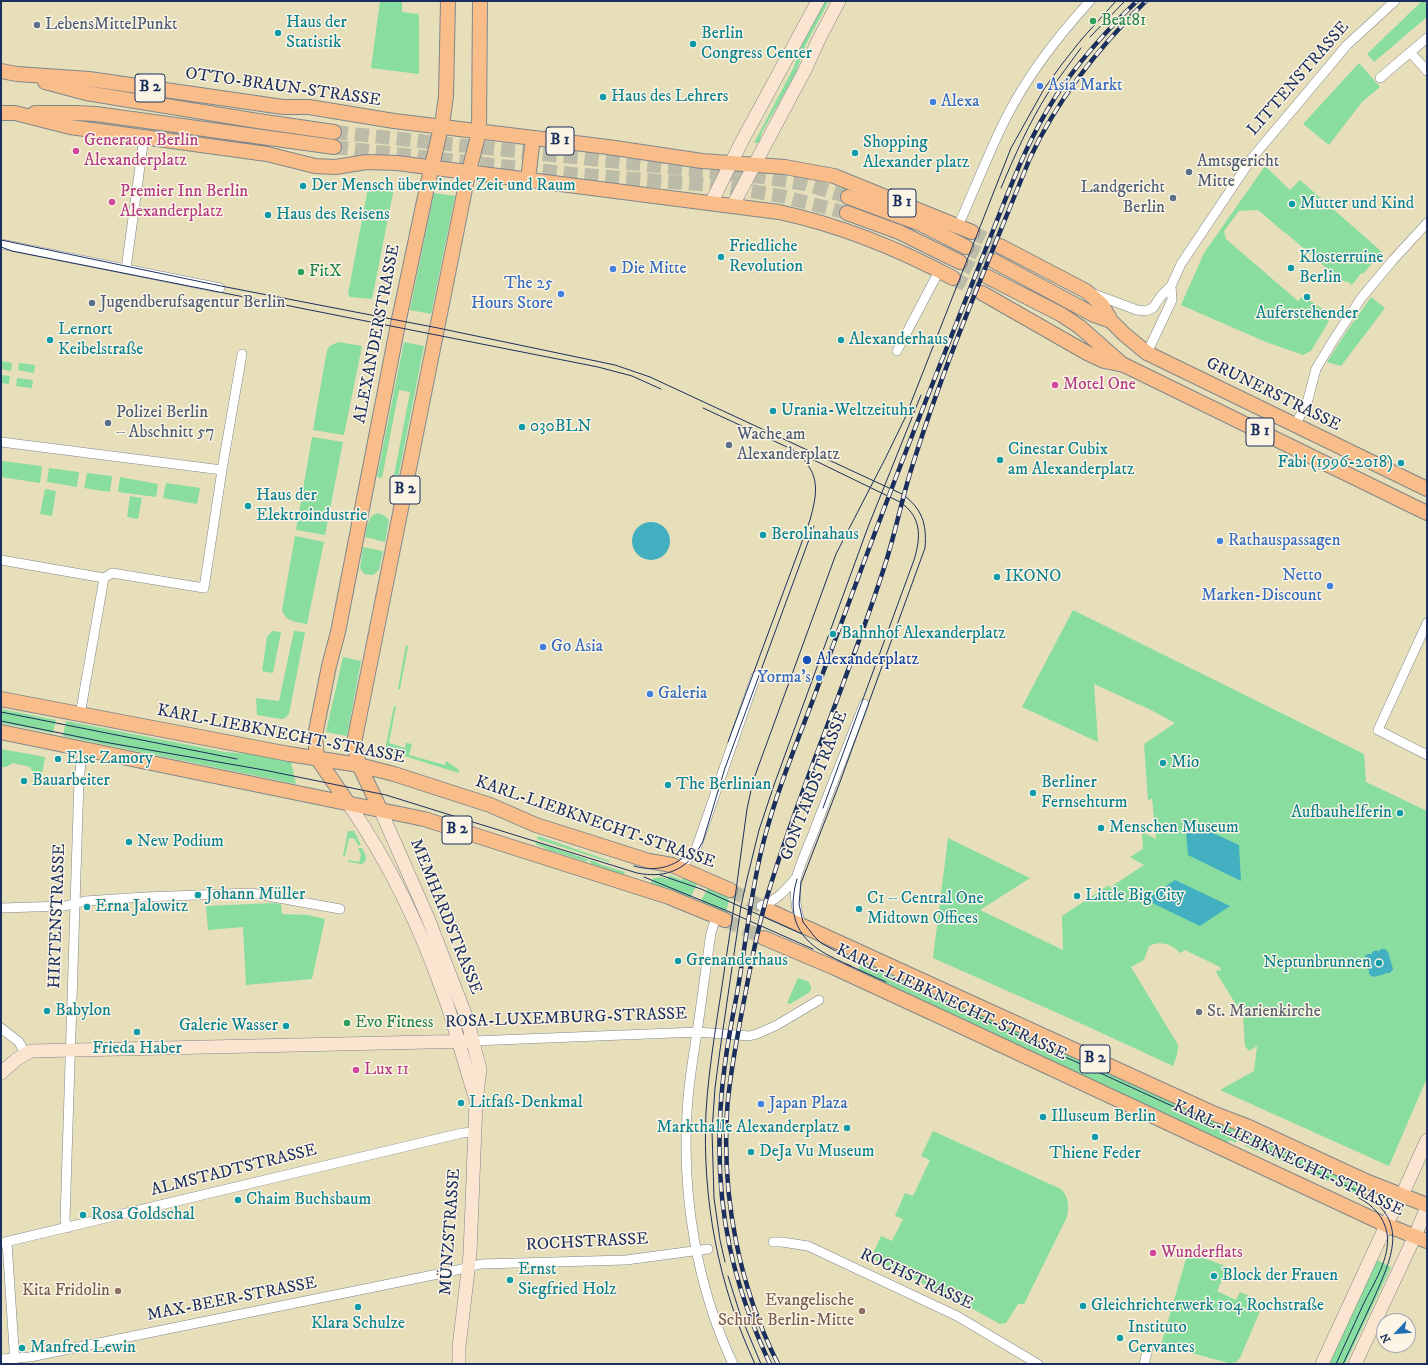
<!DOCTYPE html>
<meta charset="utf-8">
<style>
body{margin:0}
#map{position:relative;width:1428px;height:1365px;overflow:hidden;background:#e6dfba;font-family:"IM FELL DW Pica",serif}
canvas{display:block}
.frame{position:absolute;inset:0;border:2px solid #1b2f5e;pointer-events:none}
.north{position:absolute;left:1376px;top:1313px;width:40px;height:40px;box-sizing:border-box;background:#fcf5e5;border:1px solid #a2a6af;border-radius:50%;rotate:244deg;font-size:11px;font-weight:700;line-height:16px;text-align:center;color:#1b2f5e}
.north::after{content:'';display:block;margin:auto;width:14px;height:18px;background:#1f6fb2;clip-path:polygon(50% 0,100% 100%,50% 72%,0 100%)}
</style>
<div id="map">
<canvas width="1428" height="1365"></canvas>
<div class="frame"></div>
<div class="north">N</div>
</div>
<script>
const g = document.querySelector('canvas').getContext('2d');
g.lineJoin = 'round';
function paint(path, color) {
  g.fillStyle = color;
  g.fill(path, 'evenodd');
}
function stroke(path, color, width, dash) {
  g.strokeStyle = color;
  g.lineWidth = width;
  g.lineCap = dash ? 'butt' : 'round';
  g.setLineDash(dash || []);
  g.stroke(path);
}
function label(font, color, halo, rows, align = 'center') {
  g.font = font + ' "IM FELL DW Pica",serif';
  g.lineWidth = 3;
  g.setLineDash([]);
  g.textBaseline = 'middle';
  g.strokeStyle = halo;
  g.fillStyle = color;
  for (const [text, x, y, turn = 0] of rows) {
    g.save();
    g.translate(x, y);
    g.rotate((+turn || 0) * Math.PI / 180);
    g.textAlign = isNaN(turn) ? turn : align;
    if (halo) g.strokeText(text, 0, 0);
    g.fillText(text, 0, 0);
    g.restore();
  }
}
const green = new Path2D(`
 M380,1H402V12L418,14L419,18V74L371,68Z
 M824,1H829L806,44L795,75L762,132L759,143H754L794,67L802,41Z
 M1422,1H1427V17L1374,62L1367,54Z
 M1359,63L1380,87L1362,102L1329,145L1303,124Z
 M1265,166L1290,190L1300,180L1382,252L1363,274L1361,273L1352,285L1347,281L1346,282L1339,279L1286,233H1285L1258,210L1239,211L1224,231L1226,239L1298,301L1303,296L1324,310L1326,314L1324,317L1329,321L1311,351L1303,355L1266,342L1181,305L1204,253Z
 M374,186L394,188L372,299L350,297L348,294L368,188Z
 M434,193L455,196L431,314L410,310Z
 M1371,297L1385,308L1341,366L1327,362L1347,331Z
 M338,342L362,346L344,435L313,430L327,350L330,346Z
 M404,342L424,346L397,483H394L393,481L410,392L399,390L382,478L377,477Z
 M1,361L12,363L11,371L1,369Z
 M19,363L35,365L34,373L18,370Z
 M1,375L10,376L9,384L1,383Z
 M17,378L33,380L32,388L16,386Z
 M312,437L343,442L325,535L296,530Z
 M1,461L42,466L40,483L1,477Z
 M49,468L79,472L77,487L47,482Z
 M87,473L112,476L110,492L84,488Z
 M120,477L158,484L156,497L118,492Z
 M166,483L200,488L197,504L163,498Z
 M45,489L56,491L52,516L40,514Z
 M130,496L142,498L138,519L127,517Z
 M378,513L385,516L389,520L385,542L365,537C367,528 367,516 378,513Z
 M295,536L324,542L307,624C296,622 286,622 282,610Z
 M363,547L383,551L379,570L373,575L364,574L360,568Z
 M1073,610L1364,754L1366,782L1427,811V1078L1389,1166L1220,1090L1254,1071L1257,1046L1249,1051L1245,1046L1243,1016L1216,972L1218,970L1221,971L1220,967L1185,950L1180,953C1172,944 1160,940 1149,946L1144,960L1131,967L1178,1045L1177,1055L1173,1066L1080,1023L933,958L948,838L1030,878L980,910L1063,950L1062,916L1109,885V888L1144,865L1130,857L1143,849L1142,832L1156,839L1152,798L1148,801L1144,744L1175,723L1149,709L1094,684L1098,742L1022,707Z
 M272,631L281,632L273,673L262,671L267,637Z
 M294,631L305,632L289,714L285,718L282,719L257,715L256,698L279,701Z
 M406,645L408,647L400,689H398Z
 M343,657L361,661L347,736L326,732Z
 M394,706H396L389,743L405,748L406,743L412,744L409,755L445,765L446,761L459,770V773L385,750Z
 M1,709L56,720L53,733L1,723Z
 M66,721L225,752L251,754L291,762L296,784L63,736Z
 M1,749L45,757L42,774L33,772L30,767L13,763L6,767H1Z
 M348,831H354L361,845H358L355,839L349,838L345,856H343Z
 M538,836L610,861L609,862L537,839Z
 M536,842L599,863V864L625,872L623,876L598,868L590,863V861L587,860V862L545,849V848L535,844Z
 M358,848H362C365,855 369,859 362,864L348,862V860L359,862L361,855Z
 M669,875L682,880L683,877L697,884L690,899L650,885L653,878L660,877L668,879Z
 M708,888L729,898L726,914L700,902Z
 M273,903L281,904L282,914L308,915L325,919L312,979L246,985L243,927L208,930L206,906Z
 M863,959L1236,1127L1235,1132L1240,1134L1236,1143L1229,1140L1227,1145L1208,1134L857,973Z
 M798,978L809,982L811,988L810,992L790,1004L787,1003Z
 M933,1131L1061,1189C1069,1197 1069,1206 1067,1217L1024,1304H1018L1006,1323L1000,1324L951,1297L871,1258L881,1236L892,1241L903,1219L895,1216L905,1193L913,1196L930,1160L921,1156Z
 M1251,1133L1359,1183L1360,1190L1357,1194L1339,1185L1245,1146Z
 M1195,1255L1228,1267L1217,1291L1236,1300L1240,1292C1249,1296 1261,1299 1260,1311L1240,1358L1236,1362L1229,1363L1161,1345L1186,1259Z
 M1375,1259L1391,1267L1345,1364H1328Z`);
const water = new Path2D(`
 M632 541a19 19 0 1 1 38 0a19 19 0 1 1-38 0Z
 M1185,820L1239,845L1241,881L1188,855Z
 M1175,880L1230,906L1200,926L1146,900Z
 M1381,949H1385L1388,952L1393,969L1390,973H1385V974L1373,977L1369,974V970H1368L1366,965L1367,964L1365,961L1364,958L1367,954H1372V952L1377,950L1378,952Z`);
const primaryTunnel = new Path2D(`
 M334,132L762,177L805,184L848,197
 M334,147L572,174L722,186L781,196L847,213
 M972,232L1000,246
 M966,247L994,261
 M960,262L988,277
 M953,278L982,293
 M730,890L770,911
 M725,920L764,938`);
const street = new Path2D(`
 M1410,52L1427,71
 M1380,78L1427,38
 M958,226C974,191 988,154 1005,120C1027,76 1057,37 1090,1
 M1,244L220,288
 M126,269L144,137
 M1094,294L1137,310L1146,311L1153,308L1161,296L1171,286L1181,264L1252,158L1347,45L1395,1
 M897,351L939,271
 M1147,353L1172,300L1171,286
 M1295,425L1307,403L1316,369L1334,339L1362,297L1393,260L1427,223
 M1,442L222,470
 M1,560L104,578L112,573L204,588L222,470L242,354
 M1427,623L1378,730L1427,755
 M80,715L104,578
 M675,867L686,861L696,849L756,676
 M761,906C777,900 785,891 796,878
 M1,908L65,906L85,901L145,897L251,893L340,909
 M716,917L711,933C706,966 702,999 697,1032C693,1059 688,1086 687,1113C682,1198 697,1287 733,1364
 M801,925C796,910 794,896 796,880C798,869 808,846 813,834C829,791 847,748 864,704
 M1,1028L19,1042L25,1053
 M473,1041L698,1032L749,1036L757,1034L777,1025L819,1000
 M67,1228L65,1220L79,779L83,748
 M7,1242L15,1364
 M773,1242H782L808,1246L957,1316L1038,1364
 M1,1243L462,1133L475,1132
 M1,1359L30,1357L453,1271L481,1264L626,1260L708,1249
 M1144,1364L1148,1348`);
const secondary = new Path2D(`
 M711,203L742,141L818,1
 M733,205L805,70L819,39L839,1
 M348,803C391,865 423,933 447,1004C457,1034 465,1066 475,1096
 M380,809L428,918L467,1019L480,1069L476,1102L470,1254L459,1347V1364
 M1,1073L17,1059L31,1051L473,1041
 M1322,1364L1389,1219L1402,1195L1427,1140
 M1355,1364L1415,1236L1427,1207`);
const primary = new Path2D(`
 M1,71L17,74L89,79L283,107H309L394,121L608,147L702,161L785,167L834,176L972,232
 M45,82L86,93L258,121L334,132
 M1,113H15L70,127L267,154L315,166L335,167L367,162L397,163L779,212C839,225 899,249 953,278
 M35,113H76L96,114L334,147
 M528,179L533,138
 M848,197L921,224L966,247
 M847,213L899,232L960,262
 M1000,246L1086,291L1102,305L1111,321L1124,334L1147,353L1427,489
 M994,261L1094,315L1111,321
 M988,277L1062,315L1080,327L1123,365
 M982,293L1087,353L1104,361L1124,365L1427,513
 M1,699L289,754L359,765L394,774L490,805L536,825L649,861L672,865L730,890
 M1,732L424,819L669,897L725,920
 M348,803L317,758L315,736L329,666L338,632L398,324L426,192L443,118L446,96L448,1
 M380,809L359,765L354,743L467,179L479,132L480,1
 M770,911L1215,1114L1249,1127L1368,1182L1427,1205
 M764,938L835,968L956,1024L1386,1225L1427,1241`);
const tram = new Path2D(`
 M1090,37L1125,1
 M1001,188C1015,155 1029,123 1048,93C1059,78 1070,63 1081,48
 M1,240L221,286L438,328L615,365L650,377L902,494C922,508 927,524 925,548L840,782L801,883L799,904L803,922L814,936L821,943L845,956L1364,1194C1410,1222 1391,1259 1374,1298C1364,1320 1353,1342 1343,1364
 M1,247L12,251L598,367L632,376L661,389
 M703,408L787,447L900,502C922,517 921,537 914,560L823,808
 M1,712L237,759
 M1,721L104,742L264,770L386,795L637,873C667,879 689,869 703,841L725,768L814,526
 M728,742L810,520C817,494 821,475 799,455
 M634,866C655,872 675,868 690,851
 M660,875L701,889L802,934
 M644,877L725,910L813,949
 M797,879C789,907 792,931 818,949C828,956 840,961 851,966
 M846,964L886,982
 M725,1262L720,1240L714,1198L712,1131L715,1088L720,1050L741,906L747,879L759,830L774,785L868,527L921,395
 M728,1276L740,1314L761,1364
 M755,1364C718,1285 702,1199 706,1112C709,1062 719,1009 726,959C734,909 740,859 747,809L753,781L836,554L885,459L905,418L1011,148L1044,89L1062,64L1081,40L1116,1
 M1336,1364C1345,1344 1354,1325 1363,1305C1373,1284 1391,1258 1387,1233C1384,1217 1373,1205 1359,1198`);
const rail = new Path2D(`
 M770,1364C733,1285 716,1210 720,1122C721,1081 728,1039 736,999C746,946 750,892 764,840C778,786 801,733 820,681C853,591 886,501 921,413C945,351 970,290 994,228C1012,183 1029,137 1056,96C1079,61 1107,30 1137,1
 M778,1364C739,1286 722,1199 727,1112C729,1078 736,1045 742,1011C750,970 757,928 770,887C803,780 849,677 883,571C895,536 901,501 912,467C945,361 989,260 1030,158C1058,98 1099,47 1146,1`);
const markers = [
 [1093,21,4,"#2e9e5b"],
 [37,25,4,"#5c6f8a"],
 [278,33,4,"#0f9aa8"],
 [693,44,4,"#0f9aa8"],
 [1040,86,4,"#3f7fe0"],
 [603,97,4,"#0f9aa8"],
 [933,102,4,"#3f7fe0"],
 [76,151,4,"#d1479c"],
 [855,153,4,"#0f9aa8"],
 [1189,172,4,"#5c6f8a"],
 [303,186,4,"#0f9aa8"],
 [1173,198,4,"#5c6f8a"],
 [112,202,4,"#d1479c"],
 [1292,204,4,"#0f9aa8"],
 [268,215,4,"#0f9aa8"],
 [721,257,4,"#0f9aa8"],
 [1291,268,4,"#0f9aa8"],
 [613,269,4,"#3f7fe0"],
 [301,272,4,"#2e9e5b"],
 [561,294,4,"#3f7fe0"],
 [1307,297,4,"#0f9aa8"],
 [92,303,4,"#5c6f8a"],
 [50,340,4,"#0f9aa8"],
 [841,340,4,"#0f9aa8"],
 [1055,385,4,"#d1479c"],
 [773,411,4,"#0f9aa8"],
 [108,423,4,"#5c6f8a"],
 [522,427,4,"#0f9aa8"],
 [729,445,4,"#5c6f8a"],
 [1000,460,4,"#0f9aa8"],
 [1401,463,4,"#0f9aa8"],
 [248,506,4,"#0f9aa8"],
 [763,535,4,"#0f9aa8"],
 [1220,541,4,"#3f7fe0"],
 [997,577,4,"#0f9aa8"],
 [1330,586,4,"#3f7fe0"],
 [833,634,4,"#0f9aa8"],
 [543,647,4,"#3f7fe0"],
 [807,660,5,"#1a4fb4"],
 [819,678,4,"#3f7fe0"],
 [650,694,4,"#3f7fe0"],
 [58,759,4,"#0f9aa8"],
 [1163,763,4,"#0f9aa8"],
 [24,781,4,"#0f9aa8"],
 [668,785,4,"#0f9aa8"],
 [1033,793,4,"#0f9aa8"],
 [1400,813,4,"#0f9aa8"],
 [1101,828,4,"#0f9aa8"],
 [129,842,4,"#0f9aa8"],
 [198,895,4,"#0f9aa8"],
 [1077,896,4,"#0f9aa8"],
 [87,907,4,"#0f9aa8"],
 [859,909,4,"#0f9aa8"],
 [678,961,4,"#0f9aa8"],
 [1379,963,4,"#0f9aa8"],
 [47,1011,4,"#0f9aa8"],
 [1199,1012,4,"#6b7280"],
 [347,1023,4,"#2e9e5b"],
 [286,1026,4,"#0f9aa8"],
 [137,1032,4,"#0f9aa8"],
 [356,1070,4,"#d1479c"],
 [461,1103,4,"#0f9aa8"],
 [761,1104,4,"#3f7fe0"],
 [1043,1117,4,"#0f9aa8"],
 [847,1128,4,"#0f9aa8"],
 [1095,1137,4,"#0f9aa8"],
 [751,1152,4,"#0f9aa8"],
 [238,1200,4,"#0f9aa8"],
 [83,1215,4,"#0f9aa8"],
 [1153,1253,4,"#d1479c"],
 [1214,1276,4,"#0f9aa8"],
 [510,1280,4,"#0f9aa8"],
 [118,1291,4,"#8d6e63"],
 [1083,1306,4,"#0f9aa8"],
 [358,1307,4,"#0f9aa8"],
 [862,1311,4,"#8d6e63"],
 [1120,1338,4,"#0f9aa8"],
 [22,1348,4,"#0f9aa8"]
];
const shields = [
 [150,88,30],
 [560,141,28],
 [902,203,28],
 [1260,432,28],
 [405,490,30],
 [457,830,30],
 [1095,1059,30]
];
const shieldNames = [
 ["B 2",150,88],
 ["B 1",560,141],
 ["B 1",902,203],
 ["B 1",1260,432],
 ["B 2",405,490],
 ["B 2",457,830],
 ["B 2",1095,1059]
];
const leisureNames = [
 ["Beat81",1101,21],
 ["FitX",309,272],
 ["Evo Fitness",355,1023]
];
const cultureNames = [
 ["Haus der",286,23],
 ["Statistik",286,43],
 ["Berlin",701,34],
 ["Congress Center",701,54],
 ["Haus des Lehrers",611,97],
 ["Shopping",863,143],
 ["Alexander platz",863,163],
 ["Der Mensch überwindet Zeit und Raum",311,186],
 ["Mutter und Kind",1300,204],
 ["Haus des Reisens",276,215],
 ["Friedliche",729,247],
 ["Revolution",729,267],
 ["Klosterruine",1299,258],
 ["Berlin",1299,278],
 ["Auferstehender",1307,314,"center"],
 ["Lernort",58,330],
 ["Keibelstraße",58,350],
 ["Alexanderhaus",849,340],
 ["Urania-Weltzeituhr",781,411],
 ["030BLN",530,427],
 ["Cinestar Cubix",1008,450],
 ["am Alexanderplatz",1008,470],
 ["Fabi (1996-2018)",1393,463,"right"],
 ["Haus der",256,496],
 ["Elektroindustrie",256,516],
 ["Berolinahaus",771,535],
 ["IKONO",1005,577],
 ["Bahnhof Alexanderplatz",841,634],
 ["Else Zamory",66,759],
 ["Mio",1171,763],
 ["Bauarbeiter",32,781],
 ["Berliner",1041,783],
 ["Fernsehturm",1041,803],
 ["The Berlinian",676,785],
 ["Aufbauhelferin",1392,813,"right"],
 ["Menschen Museum",1109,828],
 ["New Podium",137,842],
 ["Johann Müller",206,895],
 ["Little Big City",1085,896],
 ["C1 – Central One",867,899],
 ["Midtown Offices",867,919],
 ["Erna Jalowitz",95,907],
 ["Grenanderhaus",686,961],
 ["Neptunbrunnen",1371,963,"right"],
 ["Babylon",55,1011],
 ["Galerie Wasser",278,1026,"right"],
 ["Frieda Haber",137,1049,"center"],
 ["Litfaß-Denkmal",469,1103],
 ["Illuseum Berlin",1051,1117],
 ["Markthalle Alexanderplatz",839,1128,"right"],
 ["DeJa Vu Museum",759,1152],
 ["Thiene Feder",1095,1154,"center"],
 ["Chaim Buchsbaum",246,1200],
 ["Rosa Goldschal",91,1215],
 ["Ernst",518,1270],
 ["Siegfried Holz",518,1290],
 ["Block der Frauen",1222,1276],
 ["Gleichrichterwerk 104 Rochstraße",1091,1306],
 ["Klara Schulze",358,1324,"center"],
 ["Instituto",1128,1328],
 ["Cervantes",1128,1348],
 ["Manfred Lewin",30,1348]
];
const serviceNames = [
 ["LebensMittelPunkt",45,25],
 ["Amtsgericht",1197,162],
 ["Mitte",1197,182],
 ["Landgericht",1165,188,"right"],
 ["Berlin",1165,208,"right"],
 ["Jugendberufsagentur Berlin",100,303],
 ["Polizei Berlin",116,413],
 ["– Abschnitt 57",116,433],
 ["Wache am",737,435],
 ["Alexanderplatz",737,455]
];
const streetNames = [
 ["LITTENSTRASSE",1299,79,-49],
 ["OTTO-BRAUN-STRASSE",283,88,8],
 ["ALEXANDERSTRASSE",378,334,-79],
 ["GRUNERSTRASSE",1273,395,26],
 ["KARL-LIEBKNECHT-STRASSE",281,735,11],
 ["GONTARDSTRASSE",815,786,-69],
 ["KARL-LIEBKNECHT-STRASSE",595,823,19],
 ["HIRTENSTRASSE",58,916,-88],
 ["MEMHARDSTRASSE",445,917,68],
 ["KARL-LIEBKNECHT-STRASSE",951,1003,25],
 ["ROSA-LUXEMBURG-STRASSE",566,1019,-2],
 ["KARL-LIEBKNECHT-STRASSE",1288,1159,25],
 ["ALMSTADTSTRASSE",234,1171,-14],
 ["MÜNZSTRASSE",451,1232,-86],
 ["ROCHSTRASSE",587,1243,-3],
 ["ROCHSTRASSE",916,1280,25],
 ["MAX-BEER-STRASSE",232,1300,-11]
];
const shopNames = [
 ["Asia Markt",1048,86],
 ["Alexa",941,102],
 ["Die Mitte",621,269],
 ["The 25",553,284,"right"],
 ["Hours Store",553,304,"right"],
 ["Rathauspassagen",1228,541],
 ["Netto",1322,576,"right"],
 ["Marken-Discount",1322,596,"right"],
 ["Go Asia",551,647],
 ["Yorma's",811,678,"right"],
 ["Galeria",658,694],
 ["Japan Plaza",769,1104]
];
const hotelNames = [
 ["Generator Berlin",84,141],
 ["Alexanderplatz",84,161],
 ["Premier Inn Berlin",120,192],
 ["Alexanderplatz",120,212],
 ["Motel One",1063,385],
 ["Lux 11",364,1070],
 ["Wunderflats",1161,1253]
];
const transitNames = [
 ["Alexanderplatz",816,660]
];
const worshipNames = [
 ["St. Marienkirche",1207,1012]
];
const educationNames = [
 ["Kita Fridolin",110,1291],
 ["Evangelische",854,1301],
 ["Schule Berlin-Mitte",854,1321]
];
paint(green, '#88dd9f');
paint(water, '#42b0c0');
stroke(primaryTunnel, '#bdbca8', 14, [14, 7]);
stroke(street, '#80878c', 10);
stroke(secondary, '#80878c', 14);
stroke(primary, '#80878c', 16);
stroke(street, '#fff', 9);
stroke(secondary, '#fce5d0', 13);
stroke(primary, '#f8bd89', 14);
stroke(tram, '#1b2f5e', 1);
stroke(rail, '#1b2f5e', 4.5);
stroke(rail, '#fcf5e5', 3, [9]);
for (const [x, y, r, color] of markers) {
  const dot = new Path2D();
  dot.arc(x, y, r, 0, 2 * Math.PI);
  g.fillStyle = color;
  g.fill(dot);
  stroke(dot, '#fcf5e5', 1.5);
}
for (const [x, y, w] of shields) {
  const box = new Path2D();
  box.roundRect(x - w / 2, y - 14, w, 28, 3);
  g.fillStyle = '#fcf5e5';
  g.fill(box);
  stroke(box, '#1b2f5e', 1);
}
label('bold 16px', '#1b2f5e', null, shieldNames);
label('17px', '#27864d', '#fcf5e5', leisureNames, 'left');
label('17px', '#0d838f', '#fcf5e5', cultureNames, 'left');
label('17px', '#4e5e75', '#fcf5e5', serviceNames, 'left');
label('17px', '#1b2f5e', '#fcf5e5', streetNames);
label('17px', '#366cbe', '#fcf5e5', shopNames, 'left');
label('17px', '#b23c85', '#fcf5e5', hotelNames, 'left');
label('17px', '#164399', '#fcf5e5', transitNames, 'left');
label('17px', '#5b616d', '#fcf5e5', worshipNames, 'left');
label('17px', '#785e54', '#fcf5e5', educationNames, 'right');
</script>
